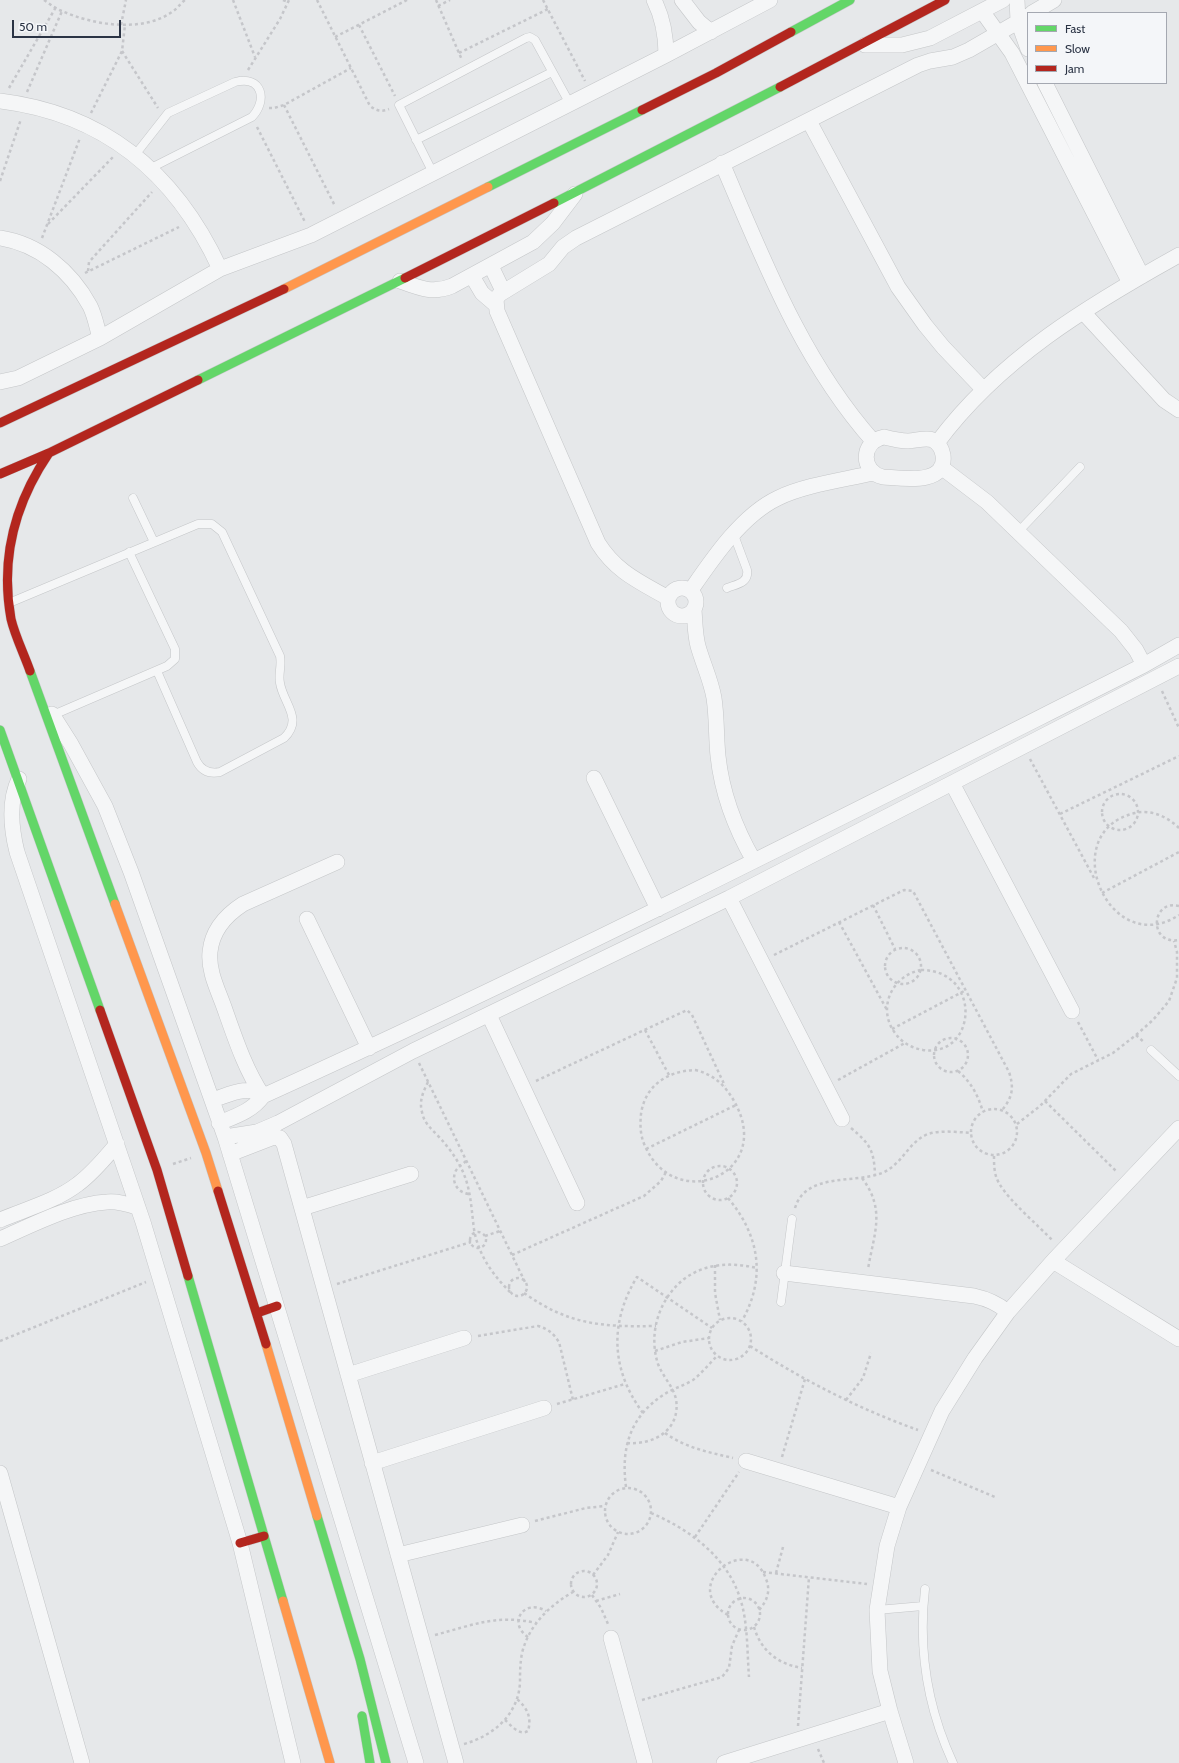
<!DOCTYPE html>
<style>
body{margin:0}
#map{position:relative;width:1179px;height:1763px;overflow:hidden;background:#e6e8ea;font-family:Cabin,sans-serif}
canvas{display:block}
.legend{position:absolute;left:1027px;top:12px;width:140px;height:72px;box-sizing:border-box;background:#f4f6f9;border:1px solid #a4a8b1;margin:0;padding:5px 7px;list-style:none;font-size:12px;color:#2b3445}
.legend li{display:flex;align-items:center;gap:8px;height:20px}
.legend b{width:20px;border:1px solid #a4a8b1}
.scale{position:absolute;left:12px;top:20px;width:109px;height:18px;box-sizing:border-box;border:2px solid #2b3445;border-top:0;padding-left:5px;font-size:12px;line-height:14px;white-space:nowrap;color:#2b3445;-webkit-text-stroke:3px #f4f6f9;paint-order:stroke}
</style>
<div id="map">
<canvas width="1179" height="1763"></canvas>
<ul class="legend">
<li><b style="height:5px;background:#63d668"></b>Fast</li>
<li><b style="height:5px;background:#ff974d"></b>Slow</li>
<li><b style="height:5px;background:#b3261e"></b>Jam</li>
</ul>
<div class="scale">50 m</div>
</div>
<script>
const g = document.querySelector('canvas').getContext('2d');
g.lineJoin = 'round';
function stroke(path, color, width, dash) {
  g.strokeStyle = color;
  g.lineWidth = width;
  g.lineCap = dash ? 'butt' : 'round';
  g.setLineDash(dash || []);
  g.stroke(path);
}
const path = new Path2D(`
 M44,0C50,4 56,9 62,11C93,25 142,33 172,12C177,9 180,4 185,0
 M233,0L255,57
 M283,0L288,2
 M317,0L370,106C377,111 381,112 389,109
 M436,0L462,60
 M543,0L585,81
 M438,6L450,0
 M121,25L126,0
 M359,25L395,96
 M335,37L407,0
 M122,51L158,108
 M459,53L548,9
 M248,70L280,19L289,0
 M9,88L56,7
 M27,92L62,11
 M284,105L335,206
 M269,108H274L284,105L351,68
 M91,113L122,51L125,25
 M257,127L305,222
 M0,181L21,119
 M48,224L113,157
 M42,238L80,138
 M88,271L89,262L152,192
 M85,273L179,227
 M1162,691L1179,728
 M1030,759L1094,878
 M1102 812a18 18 0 1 1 36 0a18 18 0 1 1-36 0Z
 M1060,814L1179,756
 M1179,828C1168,817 1151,809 1135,813C1054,832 1109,961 1179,915
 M1102,893L1179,852
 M873,905L895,949
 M1179,906C1151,899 1148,945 1179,940
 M839,922L887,1010
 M885 966a18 18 0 1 1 36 0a18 18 0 1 1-36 0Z
 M774,955L904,890L913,891L1009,1072C1014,1087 1013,1097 1002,1110
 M921,970C983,970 977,1058 923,1050C912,1048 902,1043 895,1033C877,1009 891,976 921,970Z
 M1078,1022L1098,1060
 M892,1029L966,990
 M645,1030L669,1075
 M1136,1035L1145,1043
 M934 1055a17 17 0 1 1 34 0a17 17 0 1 1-34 0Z
 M419,1063L525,1282
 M695,1070C713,1074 725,1085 734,1101C776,1174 675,1215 645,1146C640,1135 640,1125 641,1114C645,1085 668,1071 695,1070Z
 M958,1071C971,1082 978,1095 983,1112
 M838,1080L905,1043
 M536,1081L687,1010L692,1015L725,1086
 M428,1082C423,1092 419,1101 422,1112C424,1124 433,1130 441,1139C448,1147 455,1156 460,1166C471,1186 471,1207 474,1229C478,1254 492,1274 510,1292
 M1045,1101L1117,1172
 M971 1132a23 23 0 1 1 46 0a23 23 0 1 1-46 0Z
 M1017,1124L1040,1106L1071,1074L1113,1053L1136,1035L1153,1020L1169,1001L1177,978V952L1174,941
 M851,1128C870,1144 874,1150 875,1175
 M646,1149L736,1105
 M994,1156C994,1165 994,1175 999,1183C1009,1201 1038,1225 1053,1241
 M466,1161C462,1165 456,1168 455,1173C451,1184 460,1194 470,1194
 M173,1164L191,1158
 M703 1183a17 17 0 1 1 34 0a17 17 0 1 1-34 0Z
 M862,1178C886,1210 874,1233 868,1269
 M728,1198C760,1236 766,1278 742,1321
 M795,1208C806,1172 854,1184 882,1173C903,1164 908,1142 928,1134C941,1130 957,1132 971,1133
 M470 1240a8 8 0 1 1 16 0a8 8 0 1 1-16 0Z
 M485,1236L500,1231
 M512,1255L644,1196L661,1181L666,1172
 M715,1265V1293L720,1320
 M509 1287a9 9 0 1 1 18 0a9 9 0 1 1-18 0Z
 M337,1284L471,1242
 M524,1293C569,1325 602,1327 656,1326
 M709 1339a21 21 0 1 1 42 0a21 21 0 1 1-42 0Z
 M478,1336L538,1326C548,1329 553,1333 559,1342L573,1400
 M0,1341L146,1282
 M750,1346C803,1380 859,1409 918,1430
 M655,1351L682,1342L709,1338
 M846,1400L863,1378L871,1353
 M557,1404L625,1384
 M643,1413C611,1370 609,1323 637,1277L712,1328
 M665,1433C686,1448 708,1452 733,1458
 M627,1443C654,1445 681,1430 676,1399C673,1386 663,1377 658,1364C648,1333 659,1299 684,1279C706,1263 731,1262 757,1268
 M782,1457L805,1379
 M931,1470L995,1497
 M626,1487C621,1449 629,1418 663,1395C672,1389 683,1386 693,1380C702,1373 709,1364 717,1356
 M605 1511a23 23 0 1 1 46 0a23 23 0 1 1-46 0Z
 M651,1513C689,1529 727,1557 740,1598C748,1622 747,1651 749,1677
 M535,1521L586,1508L605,1506
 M695,1537L739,1472
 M571 1584a13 13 0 1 1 26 0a13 13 0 1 1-26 0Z
 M763,1572L867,1584
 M776,1573L783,1547
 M593,1575L608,1555L618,1532
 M592,1595L601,1608L608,1624
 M728 1614a16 16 0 1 1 32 0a16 16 0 1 1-32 0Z
 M596,1601L620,1594
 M728,1615C677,1586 749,1530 766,1579C771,1591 767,1601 759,1610
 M754,1627C761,1651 778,1664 802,1668
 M435,1635C473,1625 497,1614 536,1623
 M528,1637C507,1623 524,1598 546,1611
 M642,1700L722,1677L729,1668L732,1646L739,1630
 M505,1720C511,1725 519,1736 528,1731C532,1717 527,1708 517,1699
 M798,1726L809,1577
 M464,1744C493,1736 518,1715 520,1683C520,1673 520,1664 522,1653C529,1625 549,1606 573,1592
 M818,1749L824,1763`);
const lane = new Path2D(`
 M416,140L552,72
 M135,155L168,113L235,82C262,75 268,100 252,117L151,168
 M433,173L399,105L526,38L530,37L535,40L570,104
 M133,498L154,542
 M1018,532L1080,467
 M727,588C737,584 749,583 747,570L734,535
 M9,603L198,524H212L222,532L280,656C282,666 278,674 280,683C283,703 304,719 284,738L220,772C210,774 202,771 197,762L157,671
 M53,715L167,666L175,659V649L129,552
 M1151,1050L1179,1076
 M781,1302L792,1219
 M925,1589C918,1650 927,1707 953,1763
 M877,1610L923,1606`);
const street = new Path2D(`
 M654,0C663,18 666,35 666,55
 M682,0L699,22L711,32
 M1017,0L1018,21L1028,49
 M982,11L1012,53L1130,283
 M1032,13L1054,0
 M865,45H902L930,38L1003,0
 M1045,83L1142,276
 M0,101C106,114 176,174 220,269
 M809,121L898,287L925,325L943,347L983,389
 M722,163C764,261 802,361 873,441
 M0,238C39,244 71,271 90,306C95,316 97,328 100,338
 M491,266L503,291
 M472,276L482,293L496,305
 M400,281C419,288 433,294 452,286L533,242L553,223L575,194
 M1083,312L1164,400L1179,410
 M0,382L18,378L100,338L220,269L311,235L666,55L770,0
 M884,437C892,439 900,441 908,441C916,441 925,437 933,440C938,443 942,449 943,455C947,486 902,478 883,477C861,472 860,442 884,437Z
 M937,443C999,359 1089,305 1179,255
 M941,467L987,502L1121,631L1136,650L1144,665
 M668 602a14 14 0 1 1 28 0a14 14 0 1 1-28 0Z
 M691,590C713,558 742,515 778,498C805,485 843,480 873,473
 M668,598C640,582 616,572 598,543L497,311L496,299L500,294L549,264L563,247L576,238L918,65L930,61L953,57L969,50L1028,16
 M694,610C695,622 695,635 698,646C703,664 711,680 714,698C717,718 716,737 718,756C722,794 735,828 754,861
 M52,714L71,744L105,806L131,872L225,1137L416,1763
 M594,778L658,909
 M19,779C8,802 11,828 17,852L143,1222L240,1543L293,1763
 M952,783L1072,1011
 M729,898L842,1119
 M307,919L369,1048
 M489,1015L577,1203
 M263,1096C245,1069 235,1038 224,1007C218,990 208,971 210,952C212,930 226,915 243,904L337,862
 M212,1100C229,1095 247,1084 263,1096
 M219,1123C236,1116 252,1111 263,1096C561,961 852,812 1144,665L1179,645
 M225,1137L257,1132L278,1123L413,1051L729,898L1179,666
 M230,1154L274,1137L280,1138L284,1144L456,1763
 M302,1208L411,1174
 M0,1220C26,1209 56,1201 78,1184C93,1173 105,1158 117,1144
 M0,1239C32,1225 72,1204 107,1202C117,1201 127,1204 137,1207
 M1053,1261L1179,1339
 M784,1273L974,1296C988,1299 997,1303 1008,1312
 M348,1375L464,1338
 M746,1461L899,1507
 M372,1463L544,1408
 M0,1473L82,1763
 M398,1555L522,1525
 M611,1638L645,1763
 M724,1763L890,1711
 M906,1763L890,1711L880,1671L877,1610L887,1546L899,1507L942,1411L975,1358L1008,1312L1053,1261L1179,1128`);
const fast = new Path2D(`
 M791,32L850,0
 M488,187L642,110
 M554,203L780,87
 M198,380L405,278
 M30,671L115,904
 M0,730L100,1010
 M188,1276L283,1601
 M317,1516L360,1659L386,1763
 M362,1716L370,1763`);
const slow = new Path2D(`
 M284,289L488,187
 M115,904L206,1153L218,1191
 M266,1344L317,1516
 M283,1601L330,1763`);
const jam = new Path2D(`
 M780,87L945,0
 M642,110L716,73L791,32
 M405,278L554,203
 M0,423L284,289
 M0,474L49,453L198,380
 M30,671C24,654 15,636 11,619C0,558 15,503 49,453
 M100,1010L157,1170L188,1276
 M218,1191L266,1344
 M257,1313L277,1306
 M240,1543L264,1536`);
stroke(lane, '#c4c6c8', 9);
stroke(street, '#c4c6c8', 16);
stroke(fast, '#c4c6c8', 10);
stroke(slow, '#c4c6c8', 10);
stroke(jam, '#c4c6c8', 10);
stroke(path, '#c5c6ca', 2.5, [3, 3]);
stroke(lane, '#f5f6f7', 8);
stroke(street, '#f5f6f7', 15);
stroke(fast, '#63d668', 9);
stroke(slow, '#ff974d', 9);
stroke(jam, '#b3261e', 9);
</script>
